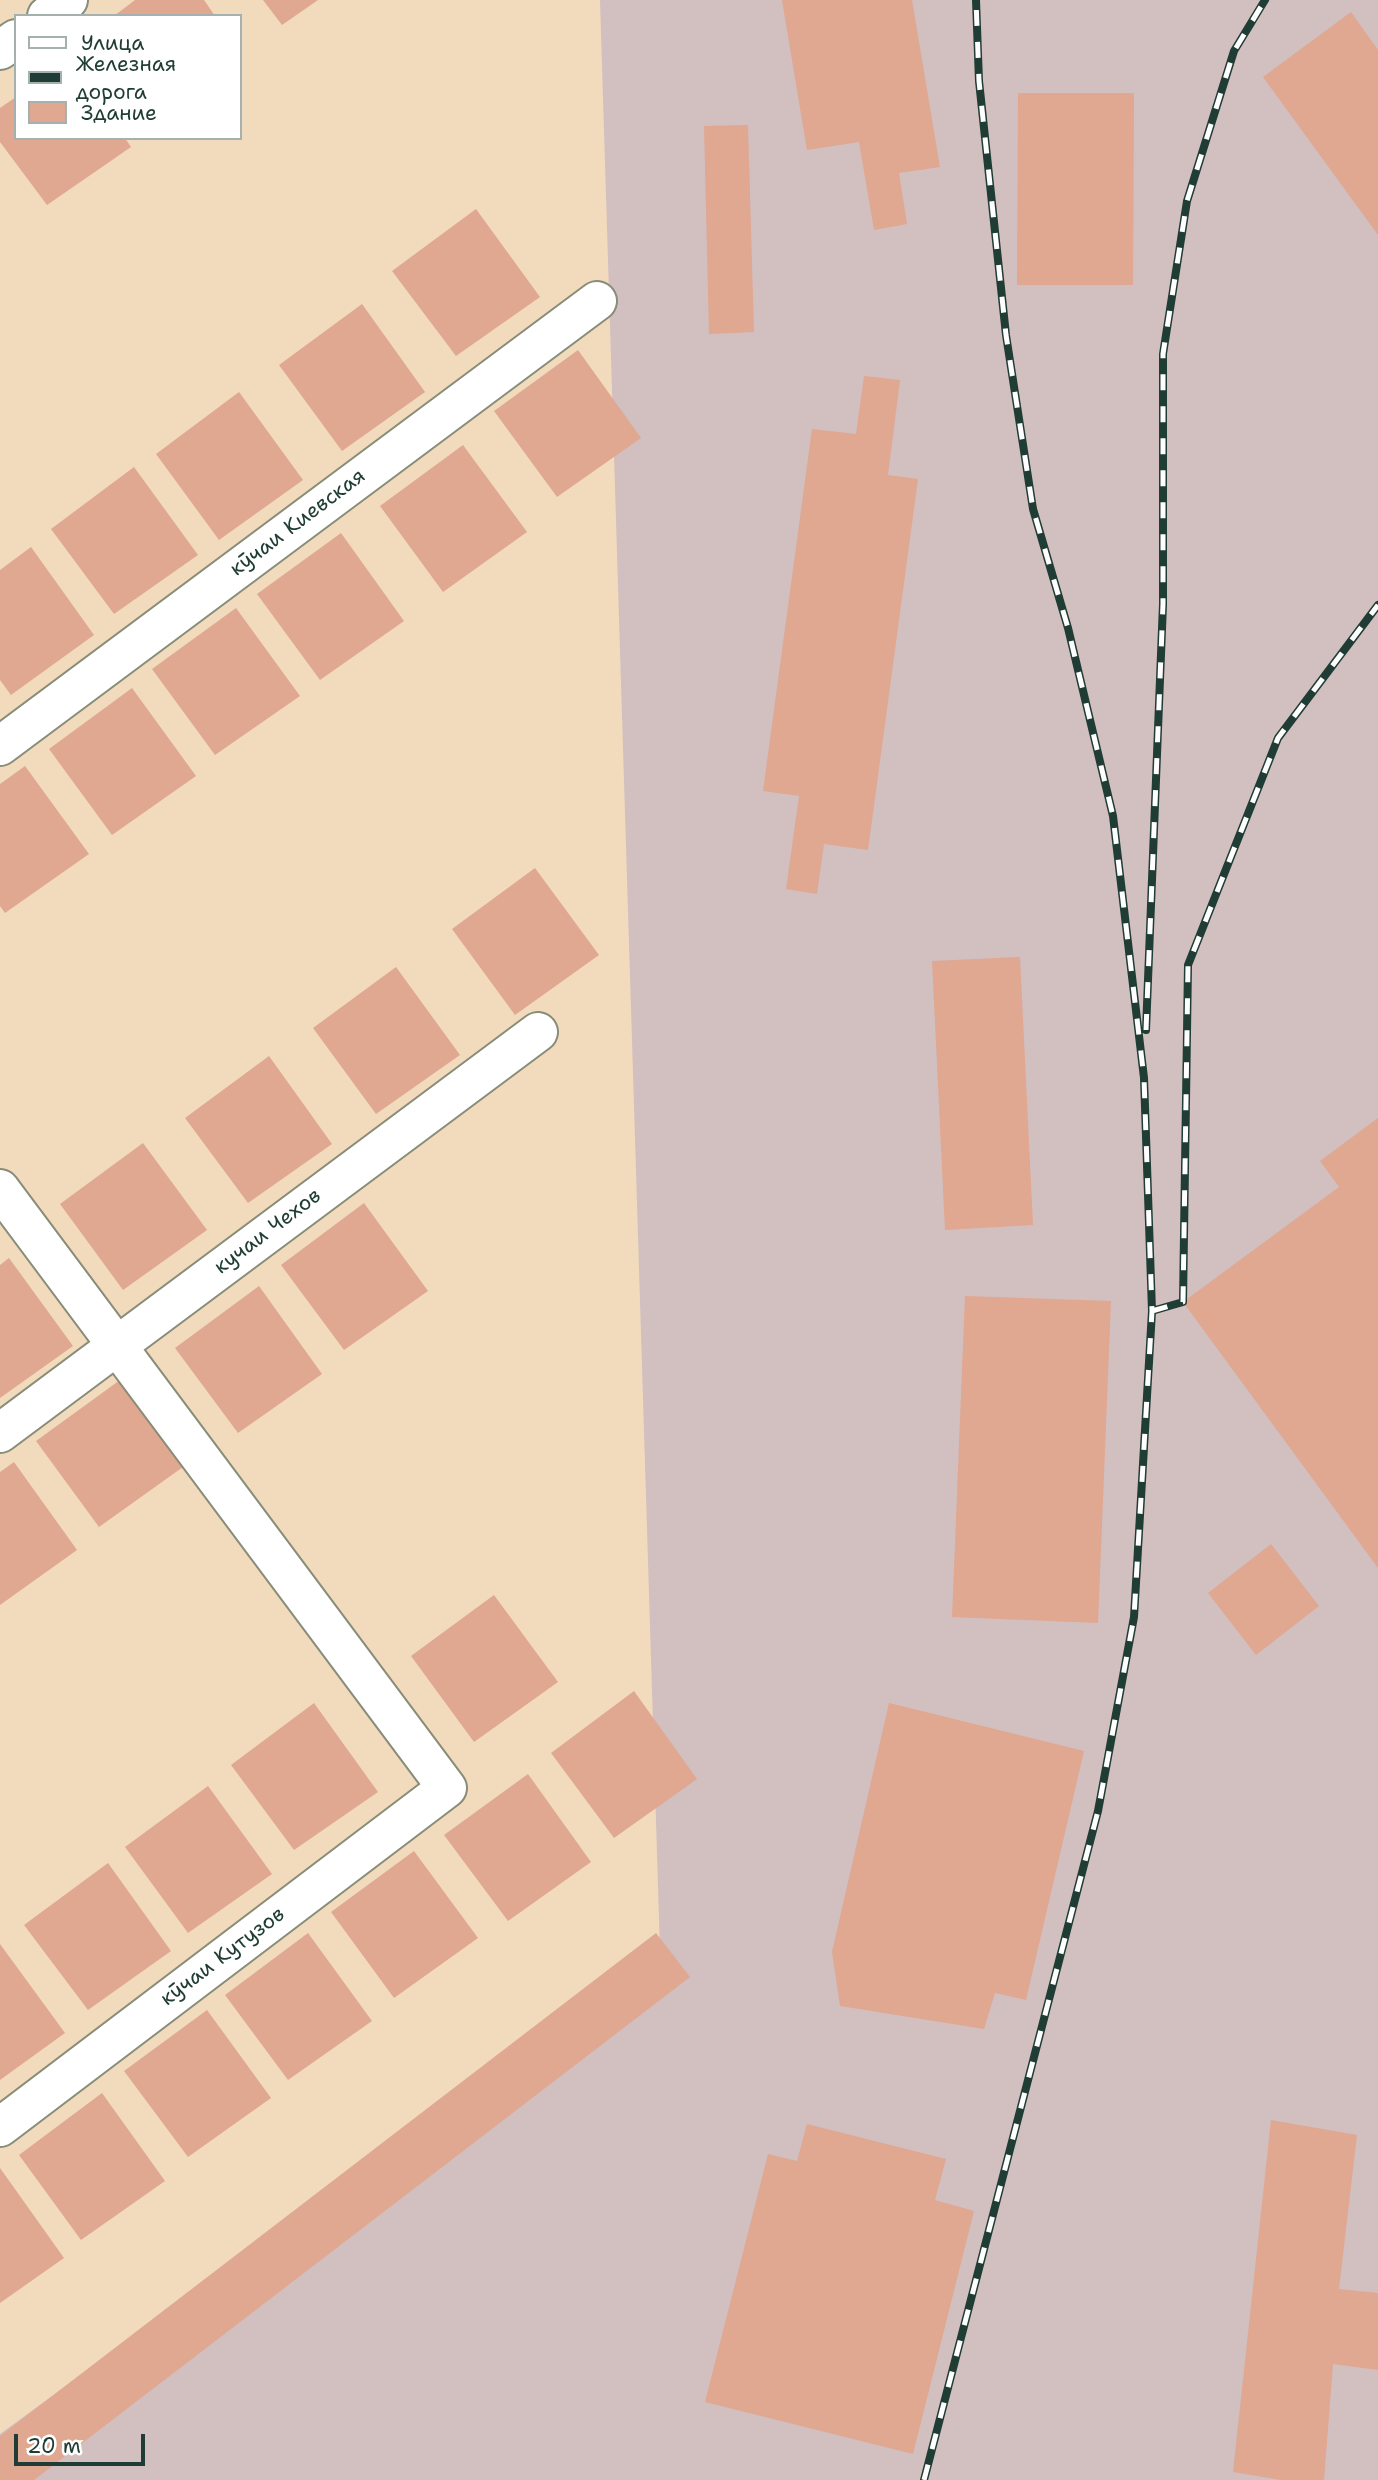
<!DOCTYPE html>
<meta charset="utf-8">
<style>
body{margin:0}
#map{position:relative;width:1378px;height:2480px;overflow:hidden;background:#f1dbbc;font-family:"Shantell Sans",sans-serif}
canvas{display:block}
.legend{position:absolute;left:14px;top:14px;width:228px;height:126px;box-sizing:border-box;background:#fff;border:2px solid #a5b1ae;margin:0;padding:9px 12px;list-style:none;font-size:21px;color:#1f3d34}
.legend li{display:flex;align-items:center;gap:14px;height:35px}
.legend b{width:35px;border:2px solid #a5b1ae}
.scale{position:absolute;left:14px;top:2434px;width:131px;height:32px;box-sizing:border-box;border:4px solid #1f3d34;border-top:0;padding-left:9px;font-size:21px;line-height:24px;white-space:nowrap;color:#1f3d34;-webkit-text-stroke:5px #fff;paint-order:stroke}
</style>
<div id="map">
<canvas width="1378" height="2480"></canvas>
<ul class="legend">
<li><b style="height:9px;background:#fff"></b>Улица</li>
<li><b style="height:9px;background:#1f3d34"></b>Железная дорога</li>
<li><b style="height:19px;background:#e0a791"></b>Здание</li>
</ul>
<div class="scale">20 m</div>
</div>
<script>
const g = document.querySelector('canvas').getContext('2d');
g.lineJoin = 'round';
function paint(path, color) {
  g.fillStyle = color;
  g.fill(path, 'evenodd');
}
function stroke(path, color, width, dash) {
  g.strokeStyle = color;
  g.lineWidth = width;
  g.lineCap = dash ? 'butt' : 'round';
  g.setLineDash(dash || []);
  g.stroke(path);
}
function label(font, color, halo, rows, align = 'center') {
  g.font = font + ' "Shantell Sans",sans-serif';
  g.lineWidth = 7;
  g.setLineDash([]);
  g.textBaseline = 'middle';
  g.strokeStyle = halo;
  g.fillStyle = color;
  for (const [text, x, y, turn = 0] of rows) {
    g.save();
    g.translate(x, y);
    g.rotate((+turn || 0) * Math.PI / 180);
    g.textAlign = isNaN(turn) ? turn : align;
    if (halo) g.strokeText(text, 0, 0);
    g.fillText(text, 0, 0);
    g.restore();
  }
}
const industrial = new Path2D(`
 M600,0H1378V2480H0V2434L660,1951Z`);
const building = new Path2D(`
 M135,0H204L215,16H114Z
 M263,0H318L282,25Z
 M782,0H912L940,167L899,173L907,224L874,230L859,142L807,150Z
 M1351,12L1378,50V235L1263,77Z
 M1018,93H1134L1133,285H1017Z
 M16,97V138H125L131,147L47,205L0,142V108Z
 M748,125L754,332L709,334L704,126Z
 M476,209L540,297L456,356L392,271Z
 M362,304L425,392L342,451L279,365Z
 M578,350L641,438L557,497L494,411Z
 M864,376L900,380L888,475L918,479L868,850L824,844L817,894L786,889L799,796L763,791L812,429L856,434Z
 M239,392L303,480L219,540L156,454Z
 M463,445L527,532L443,592L380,506Z
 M134,467L198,555L114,614L51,529Z
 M341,533L404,621L320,680L257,594Z
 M31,547L94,635L11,695L0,680V570Z
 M236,608L300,696L215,755L152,669Z
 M132,688L196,776L112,835L49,749Z
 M25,766L89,854L5,913L0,906V784Z
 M535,868L599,955L515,1015L452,929Z
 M1020,957L1033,1225L945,1230L932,961Z
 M396,967L460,1055L376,1114L313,1028Z
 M269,1056L332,1144L248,1203L185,1118Z
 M1378,1118V1568L1183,1302L1339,1187L1320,1161Z
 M143,1143L207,1230L123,1290L60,1204Z
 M364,1203L428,1291L344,1350L281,1265Z
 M9,1258L73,1346L0,1398V1265Z
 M259,1286L322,1374L238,1433L175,1348Z
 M965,1296L1111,1301L1098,1623L952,1617Z
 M120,1380L183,1467L99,1527L36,1441Z
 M14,1462L77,1550L0,1605V1472Z
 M1271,1544L1319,1606L1256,1655L1208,1593Z
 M494,1595L558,1682L474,1742L411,1656Z
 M634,1691L697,1779L614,1838L551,1753Z
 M314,1703L378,1792L294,1850L231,1765Z
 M889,1703L1084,1751L1026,2000L995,1993L984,2029L840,2006L832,1952Z
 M528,1774L591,1862L508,1921L444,1835Z
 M208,1786L272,1874L188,1933L125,1847Z
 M414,1851L478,1938L394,1998L331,1912Z
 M108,1863L171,1951L88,2010L24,1925Z
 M308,1933L372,2021L288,2080L225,1995Z
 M656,1933L690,1977L34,2480H0V2436Z
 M0,1944L65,2033L0,2080Z
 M207,2010L271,2098L188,2157L124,2071Z
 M102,2093L165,2181L81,2240L19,2155Z
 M1271,2120L1357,2135L1339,2289L1378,2293V2370L1333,2364L1324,2480H1281L1233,2472Z
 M807,2124L946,2159L935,2200L974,2211L913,2454L705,2402L768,2154L797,2161Z
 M0,2168L64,2258L0,2303Z`);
const street = new Path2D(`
 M47,16L68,0
 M0,50L16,39
 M0,746L597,301
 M0,1189L447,1788L0,2127
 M0,1433L538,1032`);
const rail = new Path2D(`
 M1146,1030L1163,604V354L1187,201L1234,51L1265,0
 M1152,1311L1183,1302L1188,965L1278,738L1378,605
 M924,2480L1098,1811L1134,1617L1152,1311L1144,1078L1113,816L1068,628L1033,509L1006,335L979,81L976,0`);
const streetNames = [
 ["кӯчаи Киевская",298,523,-37],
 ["кучаи Чехов",268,1232,-37],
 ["кӯчаи Кутузов",223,1957,-37]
];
paint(industrial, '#d2bfc0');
paint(building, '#e0a791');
stroke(street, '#888c78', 42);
stroke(street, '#fff', 38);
stroke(rail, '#1f3d34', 8);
stroke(rail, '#fff', 5, [16]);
label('21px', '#1f3d34', '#fff', streetNames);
</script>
